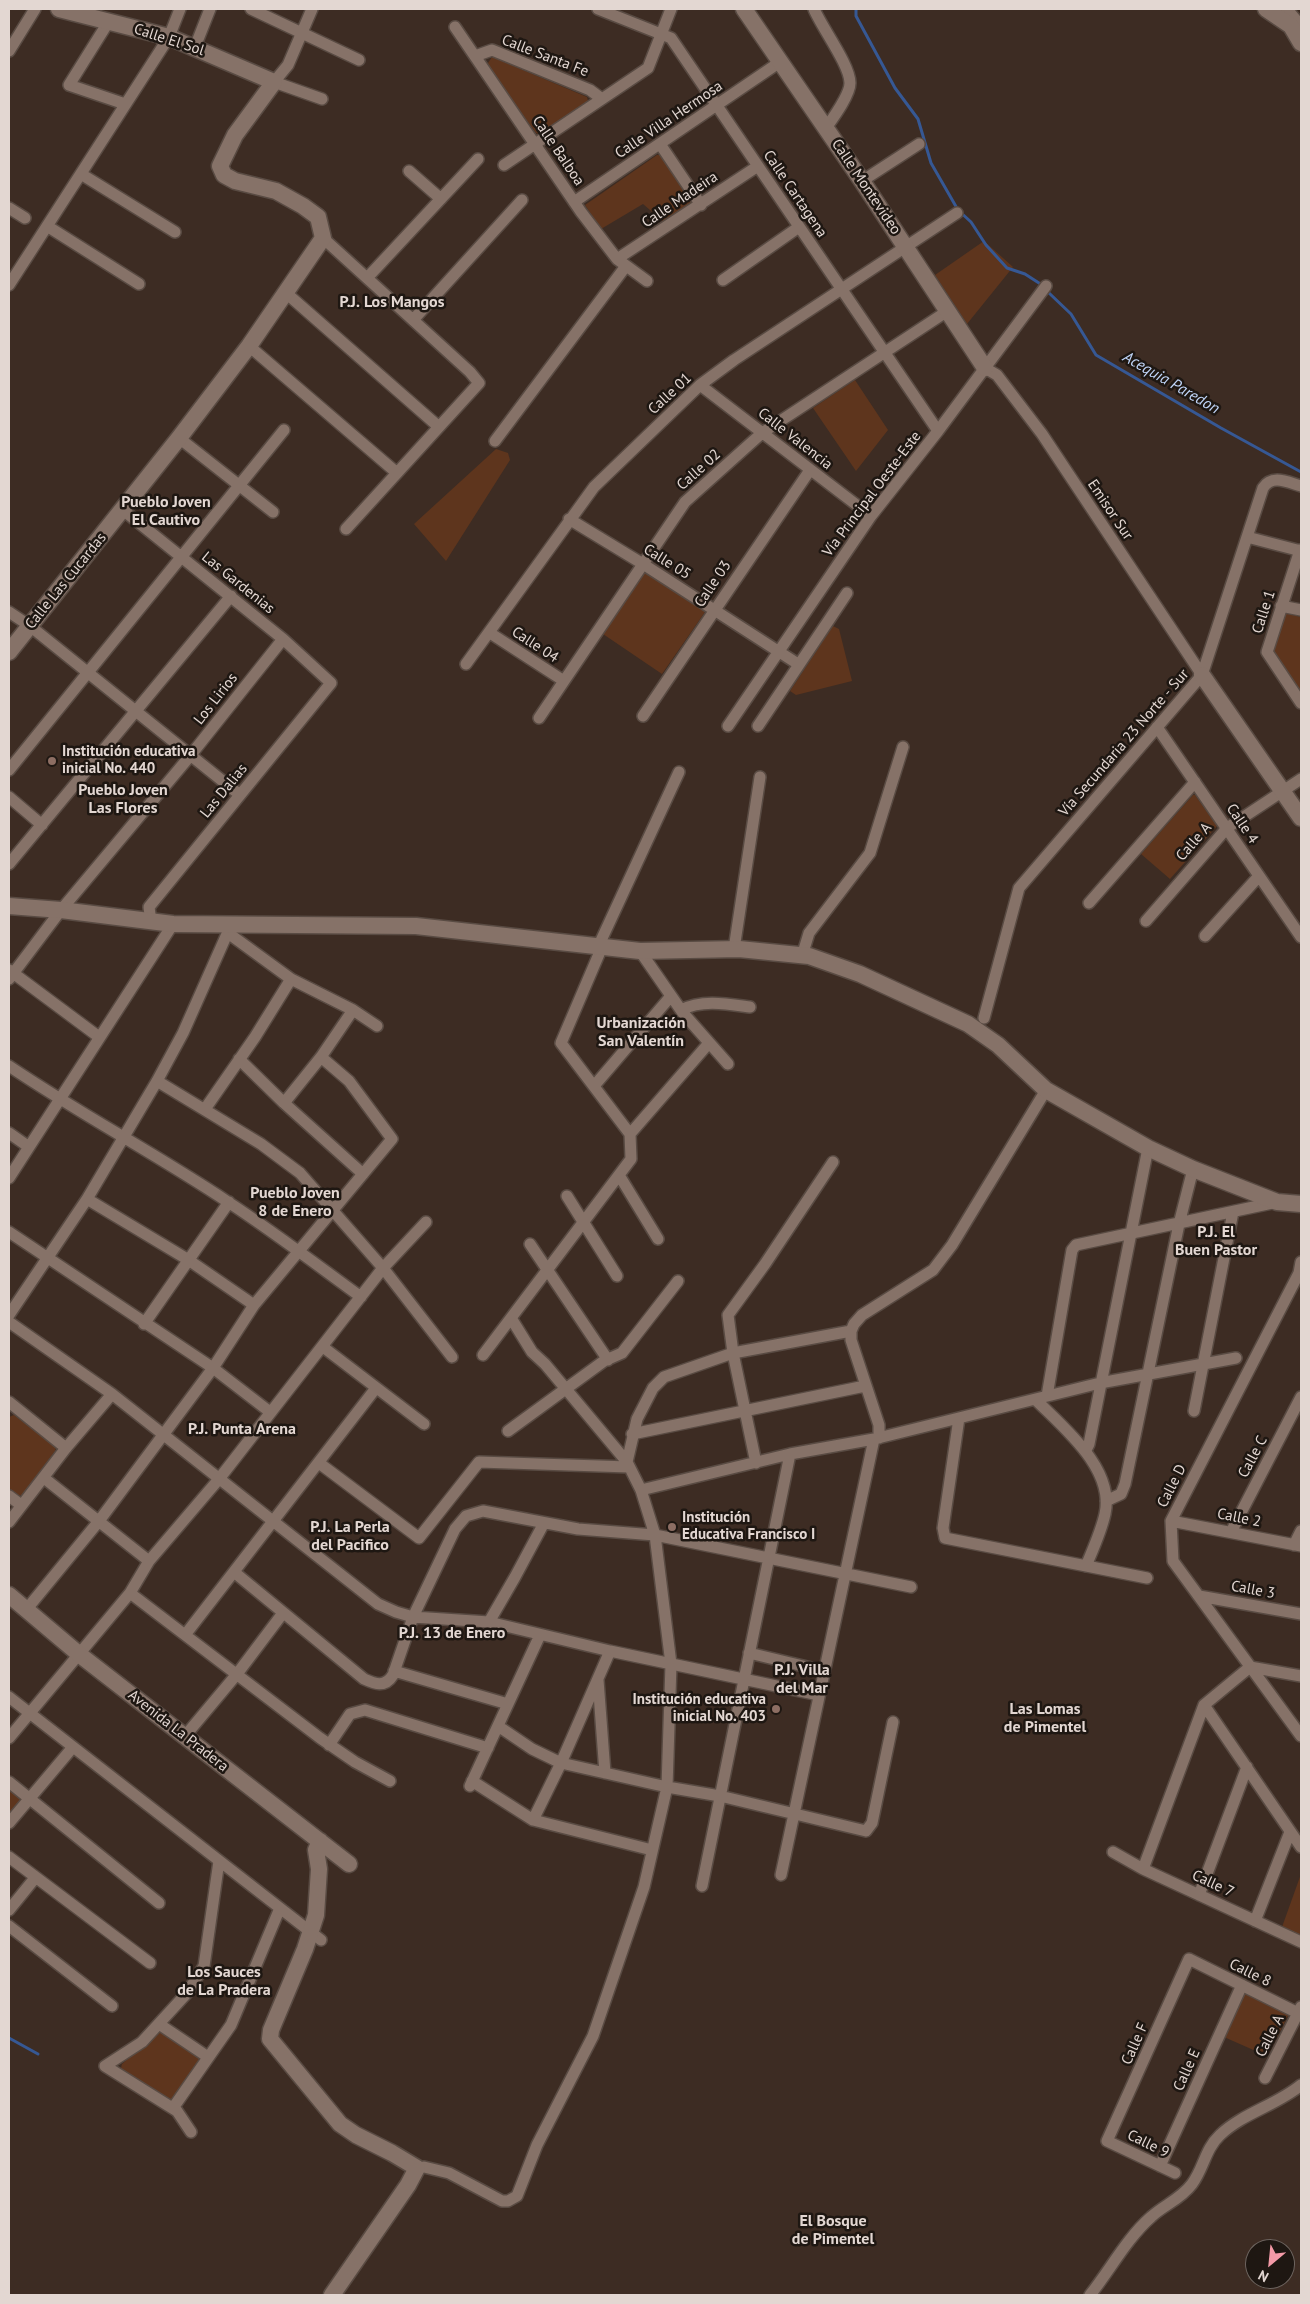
<!DOCTYPE html>
<meta charset="utf-8">
<style>
body{margin:0}
#map{position:relative;width:1310px;height:2304px;overflow:hidden;background:#3d2c23;font-family:"PT Sans",sans-serif}
canvas{display:block}
.frame{position:absolute;inset:0;border:10px solid #e3d7d2;pointer-events:none}
.north{position:absolute;left:1245px;top:2239px;width:50px;height:50px;box-sizing:border-box;background:#1e1712;border:1px solid #6d645f;border-radius:50%;rotate:208deg;font-size:14px;font-weight:700;line-height:20px;text-align:center;color:#e3d7d2}
.north::after{content:'';display:block;margin:auto;width:18px;height:22px;background:#f39aa7;clip-path:polygon(50% 0,100% 100%,50% 72%,0 100%)}
</style>
<div id="map">
<canvas width="1310" height="2304"></canvas>
<div class="frame"></div>
<div class="north">N</div>
</div>
<script>
const g = document.querySelector('canvas').getContext('2d');
g.lineJoin = 'round';
function paint(path, color) {
  g.fillStyle = color;
  g.fill(path, 'evenodd');
}
function stroke(path, color, width, dash) {
  g.strokeStyle = color;
  g.lineWidth = width;
  g.lineCap = dash ? 'butt' : 'round';
  g.setLineDash(dash || []);
  g.stroke(path);
}
function label(font, color, halo, rows, align = 'center') {
  g.font = font + ' "PT Sans",sans-serif';
  g.lineWidth = 5;
  g.setLineDash([]);
  g.textBaseline = 'middle';
  g.strokeStyle = halo;
  g.fillStyle = color;
  for (const [text, x, y, turn = 0] of rows) {
    g.save();
    g.translate(x, y);
    g.rotate((+turn || 0) * Math.PI / 180);
    g.textAlign = isNaN(turn) ? turn : align;
    if (halo) g.strokeText(text, 0, 0);
    g.fillText(text, 0, 0);
    g.restore();
  }
}
const green = new Path2D(`
 M492,57L587,97L588,101L539,134L536,133L486,66Z
 M657,155H660L691,202L690,207L664,222L643,204L601,229L585,205Z
 M984,241L1013,267L967,324L935,275Z
 M855,380L888,430L856,471L813,408Z
 M496,449L508,453L510,460L446,561L414,524Z
 M645,573L705,612L662,674L603,634Z
 M1285,613L1301,617V695L1272,652Z
 M833,626L839,629L852,681L796,695L790,691Z
 M1193,795H1195L1217,826L1170,879L1141,854Z
 M14,1415L56,1447L55,1451L22,1495L17,1496L9,1489V1417Z
 M9,1785L24,1797L9,1816Z
 M1301,1874V1937L1282,1927Z
 M1247,1993L1287,2013L1288,2016L1267,2056L1224,2037L1243,1995Z
 M161,2030L200,2058L171,2101L120,2072L122,2064Z`);
const stream = new Path2D(`
 M856,9V16L895,88L918,119L931,163L958,210L971,222L986,245L1007,268L1025,274L1042,285
 M1049,293L1071,314L1096,355L1221,428L1301,472
 M9,2038L38,2054`);
const street = new Path2D(`
 M251,9L359,60
 M312,9L288,65L274,82L322,99
 M598,9L671,38L938,431
 M814,9C822,28 850,65 850,83C850,95 833,118 826,128
 M1287,9L1301,26
 M109,21L69,85L125,104
 M455,27L581,212L617,259L647,281
 M195,47L210,9
 M9,51L35,9
 M475,56L492,50L590,90L602,99
 M660,144L701,205
 M504,165L648,68L671,9
 M409,171L441,199
 M81,174L175,232
 M862,181L919,144
 M574,202L780,62
 M9,208L25,218
 M47,226L139,284
 M323,238L470,372L479,383L346,529
 M617,259L758,166
 M367,278L478,159
 M723,280L799,227
 M9,285L169,37L180,9
 M285,292L439,427
 M413,320L522,200
 M249,346L397,473
 M985,368L997,375L1042,434L1202,675
 M700,385L871,516
 M179,438L273,512
 M495,441L626,266
 M123,510L283,639L331,683L149,907L151,922
 M569,519L643,564L798,664
 M1247,537L1301,551
 M1300,550L1267,652L1301,703
 M1281,606L1301,610
 M9,612L30,626L240,795
 M490,633L564,681
 M466,664L594,487L700,385L734,360L957,213
 M643,716L810,470
 M539,718L685,502L762,433L946,312
 M728,726L871,516L938,431L1046,286
 M758,726L847,593
 M1157,727L1301,937
 M9,770L284,430
 M9,797L42,825
 M9,864L231,596
 M1089,903L1195,782
 M1146,921L1227,828L1301,779
 M228,933L291,979L353,1010L377,1026
 M1205,936L1259,876
 M734,949L760,777
 M640,951L683,1013L728,1064
 M802,956L809,933L870,853L903,747
 M9,970L99,1037
 M9,979L61,910L190,756L283,639
 M681,1010C702,999 728,1004 750,1007
 M984,1018L1019,888L1202,675L1263,488C1272,474 1287,482 1301,486
 M239,1059L284,1103L363,1174
 M9,1066C80,1114 156,1154 228,1202C274,1232 317,1265 361,1297
 M157,1081L261,1144L300,1173L383,1268L452,1357
 M594,1086L671,996
 M284,1103L321,1057L353,1010
 M205,1109L255,1037L291,979
 M9,1133L29,1147
 M630,1134L561,1043L599,954L598,947L679,772
 M619,1175L658,1239
 M9,1178L173,924
 M567,1196L617,1276
 M87,1199L187,1259L254,1305
 M9,1232L213,1368L270,1412
 M530,1244L608,1360
 M1301,1262L1299,1273L1171,1521L1173,1561L1301,1736
 M9,1315L87,1199L157,1081L183,1033L231,925
 M511,1318L532,1352L545,1364L627,1462
 M9,1322L112,1394L378,1604L396,1612L413,1617L489,1622L610,1651L819,1695
 M144,1324L229,1202
 M323,1347L424,1424
 M483,1355L631,1159L630,1134L709,1043
 M1047,1396L1072,1250L1076,1245L1277,1202
 M1036,1400C1064,1428 1115,1469 1105,1514C1101,1532 1093,1549 1086,1566
 M9,1402L66,1448
 M1194,1411L1233,1212
 M959,1418L943,1528L945,1538L1147,1578
 M508,1431L604,1361L622,1353L678,1281
 M632,1434L865,1386
 M879,1438V1425L851,1340V1331L854,1324L862,1315L933,1270L952,1245L1046,1090
 M1086,1450L1089,1444L1148,1148
 M319,1463L419,1538L479,1462L629,1467
 M756,1463L733,1353L728,1315L765,1264L833,1162
 M44,1478L149,1561
 M641,1490L790,1454L874,1439L1100,1383L1236,1358
 M9,1496L21,1505
 M1106,1501L1121,1494L1125,1484L1179,1224L1193,1169
 M1171,1521L1301,1546
 M9,1522L66,1448L112,1394
 M1231,1532L1301,1397
 M1294,1545L1301,1531
 M234,1572L364,1679C375,1684 385,1688 393,1675L413,1617L455,1529L466,1516L483,1511L578,1529L655,1535L911,1587
 M130,1593L320,1738L355,1762L390,1781
 M1199,1596L1301,1614
 M26,1610L99,1521L213,1368L254,1305L392,1139L349,1081L321,1057
 M489,1622L515,1577L544,1523
 M185,1635L376,1388
 M749,1653L824,1671
 M394,1671L508,1704
 M598,1680L605,1773
 M9,1697L321,1940
 M1204,1705L1301,1847
 M498,1726L532,1749L561,1763L667,1787L720,1796L866,1831L872,1823L893,1722
 M185,1736L237,1674L283,1613
 M9,1738L130,1593L149,1561L219,1479L383,1268L426,1222
 M329,1745L350,1714L365,1710L488,1748
 M472,1781L533,1820L652,1850
 M9,1782L159,1903
 M470,1786L540,1635
 M533,1820L561,1763L610,1651
 M9,1823L73,1747
 M1113,1852L1143,1869L1301,1942
 M9,1857L150,1963
 M1143,1869L1204,1705L1250,1667L1301,1676
 M781,1875L874,1439
 M702,1886L790,1454
 M1199,1895L1247,1767
 M9,1910L35,1878
 M1255,1921L1290,1832
 M9,1926L112,2006
 M159,2024L208,2057
 M1265,2078L1301,2007
 M173,2108L231,2025L280,1908
 M191,2132L177,2111L105,2066L142,2042L187,1993L204,1966L219,1861
 M1160,2166L1242,1985
 M424,2167L449,2173L502,2201H508L517,2196L537,2145L593,2036L644,1887L667,1787L671,1664L655,1535L641,1490L627,1462L637,1419L653,1388L664,1377L733,1353L851,1331
 M1175,2173L1107,2141L1189,1959L1298,2013
 M1090,2295C1110,2270 1127,2238 1151,2217C1164,2205 1181,2199 1192,2184C1204,2168 1205,2149 1220,2135C1243,2113 1277,2105 1301,2085`);
const secondary = new Path2D(`
 M744,9L862,181L985,368
 M1266,9L1291,26L1301,43
 M9,652L179,438L249,346L323,238L318,217L303,206L276,191L235,181L224,175L220,166L235,135L274,82L169,37L59,9
 M1202,675L1301,818
 M9,906L61,910L173,924L416,926L640,951L739,949L809,956L860,974L968,1024L998,1045L1046,1090L1148,1148L1193,1169L1277,1202L1301,1204
 M9,1595L80,1655L349,1864
 M320,1841L316,1850L319,1869L316,1915L305,1949L271,2030L270,2039L340,2124L356,2135L392,2153L417,2168L408,2185L332,2295`);
const markers = [
 [52,761,5,"#8d6e63"],
 [672,1527,5,"#8d6e63"],
 [776,1709,5,"#8d6e63"]
];
const streetNames = [
 ["Calle El Sol",169,40,18],
 ["Calle Santa Fe",545,56,21],
 ["Calle Villa Hermosa",669,120,-34],
 ["Calle Balboa",558,151,56],
 ["Calle Montevideo",866,187,56],
 ["Calle Cartagena",795,194,56],
 ["Calle Madeira",680,200,-34],
 ["Calle 01",670,394,-43],
 ["Calle Valencia",795,439,38],
 ["Calle 02",699,470,-42],
 ["Vía Principal Oeste-Este",872,494,-53],
 ["Emisor Sur",1110,510,56],
 ["Calle 05",667,562,32],
 ["Calle Las Cucardas",66,581,-51],
 ["Las Gardenias",238,583,39],
 ["Calle 03",713,584,-56],
 ["Calle 1",1264,612,-72],
 ["Calle 04",535,645,33],
 ["Los Lirios",216,699,-52],
 ["Vía Secundaria 23 Norte - Sur",1124,743,-49],
 ["Las Dalias",224,791,-51],
 ["Calle 4",1242,824,56],
 ["Calle A",1194,842,-49],
 ["Calle C",1253,1457,-62],
 ["Calle D",1172,1486,-63],
 ["Calle 2",1239,1518,11],
 ["Calle 3",1253,1590,10],
 ["Avenida La Pradera",178,1731,38],
 ["Calle 7",1213,1884,25],
 ["Calle 8",1250,1973,26],
 ["Calle A",1270,2036,-63],
 ["Calle F",1135,2044,-66],
 ["Calle E",1187,2070,-66],
 ["Calle 9",1148,2144,26]
];
const poiNames = [
 ["Institución educativa",62,752],
 ["inicial No. 440",62,769],
 ["Institución",682,1518],
 ["Educativa Francisco I",682,1535],
 ["Institución educativa",766,1700,"right"],
 ["inicial No. 403",766,1717,"right"]
];
const neighbourhoodNames = [
 ["P.J. Los Mangos",392,302],
 ["Pueblo Joven",166,502],
 ["El Cautivo",166,520],
 ["Pueblo Joven",123,790],
 ["Las Flores",123,808],
 ["Urbanización",641,1023],
 ["San Valentín",641,1041],
 ["Pueblo Joven",295,1193],
 ["8 de Enero",295,1211],
 ["P.J. El",1216,1232],
 ["Buen Pastor",1216,1250],
 ["P.J. Punta Arena",242,1429],
 ["P.J. La Perla",350,1527],
 ["del Pacifico",350,1545],
 ["P.J. 13 de Enero",452,1633],
 ["P.J. Villa",802,1670],
 ["del Mar",802,1688],
 ["Las Lomas",1045,1709],
 ["de Pimentel",1045,1727],
 ["Los Sauces",224,1972],
 ["de La Pradera",224,1990],
 ["El Bosque",833,2221],
 ["de Pimentel",833,2239]
];
const waterNames = [
 ["Acequia Paredon",1171,383,30]
];
paint(green, '#5e351d');
stroke(stream, '#365894', 3);
stroke(street, '#594b43', 14);
stroke(secondary, '#594b43', 19);
stroke(street, '#867268', 11);
stroke(secondary, '#867268', 16);
for (const [x, y, r, color] of markers) {
  const dot = new Path2D();
  dot.arc(x, y, r, 0, 2 * Math.PI);
  g.fillStyle = color;
  g.fill(dot);
  stroke(dot, '#1e1712', 2);
}
label('15px', '#e3d7d2', '#1e1712', streetNames);
label('bold 15px', '#e3d7d2', '#1e1712', poiNames, 'left');
label('bold 16px', '#e3d7d2', '#1e1712', neighbourhoodNames);
label('italic 16px', '#c0d5f8', '#1e1712', waterNames);
</script>
